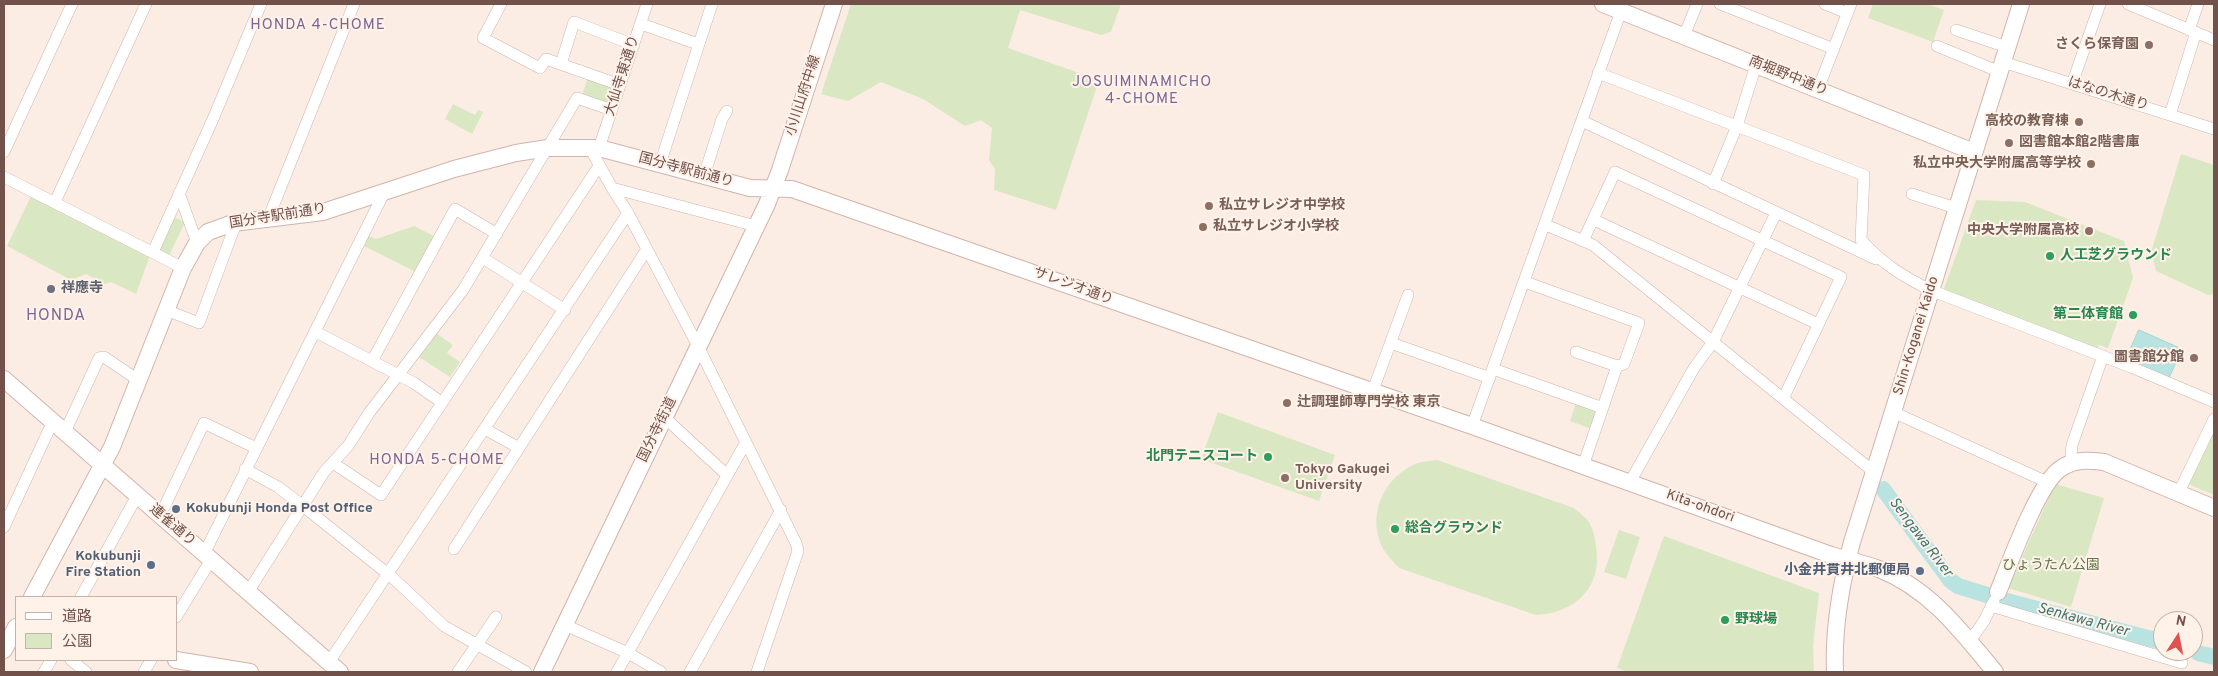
<!DOCTYPE html>
<meta charset="utf-8">
<style>
body{margin:0}
#map{position:relative;width:2218px;height:676px;overflow:hidden;background:#fbede3;font-family:Overpass,"Noto Sans JP",sans-serif}
canvas{display:block}
.frame{position:absolute;inset:0;border:5px solid #72514a;pointer-events:none}
.legend{position:absolute;left:15px;top:596px;width:162px;height:65px;box-sizing:border-box;background:#fef2e9;border:1px solid #c6b2a9;margin:0;padding:6px 9px;list-style:none;font-size:15px;color:#72514a}
.legend li{display:flex;align-items:center;gap:10px;height:25px}
.legend b{width:25px;border:1px solid #c6b2a9}
.north{position:absolute;left:2153px;top:611px;width:50px;height:50px;box-sizing:border-box;background:#fef2e9;border:1px solid #c6b2a9;border-radius:50%;rotate:11deg;font-size:14px;font-weight:700;line-height:20px;text-align:center;color:#72514a}
.north::after{content:'';display:block;margin:auto;width:18px;height:22px;background:#e0524e;clip-path:polygon(50% 0,100% 100%,50% 72%,0 100%)}
</style>
<div id="map">
<canvas width="2218" height="676"></canvas>
<div class="frame"></div>
<ul class="legend">
<li><b style="height:6px;background:#fff"></b>道路</li>
<li><b style="height:14px;background:#d9e8c3"></b>公園</li>
</ul>
<div class="north">N</div>
</div>
<script>
const g = document.querySelector('canvas').getContext('2d');
g.lineJoin = 'round';
function paint(path, color) {
  g.fillStyle = color;
  g.fill(path, 'evenodd');
}
function stroke(path, color, width, dash) {
  g.strokeStyle = color;
  g.lineWidth = width;
  g.lineCap = dash ? 'butt' : 'round';
  g.setLineDash(dash || []);
  g.stroke(path);
}
function label(font, color, halo, rows, align = 'center') {
  g.font = font + ' Overpass,"Noto Sans JP",sans-serif';
  g.lineWidth = 4;
  g.setLineDash([]);
  g.textBaseline = 'middle';
  g.strokeStyle = halo;
  g.fillStyle = color;
  for (const [text, x, y, turn = 0] of rows) {
    g.save();
    g.translate(x, y);
    g.rotate((+turn || 0) * Math.PI / 180);
    g.textAlign = isNaN(turn) ? turn : align;
    if (halo) g.strokeText(text, 0, 0);
    g.fillText(text, 0, 0);
    g.restore();
  }
}
const green = new Path2D(`
 M851,4H1121L1111,32L1101,35L1020,10L1008,48L1099,80L1056,210L994,190L995,169L989,160L992,128L981,120L965,126L923,99L881,82L848,101L821,94Z
 M1873,4H1927L1944,10L1933,42L1868,18Z
 M588,77L611,86L613,92L609,103L605,104L582,95Z
 M453,104L475,115L478,110L483,112L472,134L445,119Z
 M2181,154L2214,165V294L2208,295L2156,271L2151,252Z
 M32,194L151,253L136,294L111,282L105,284L86,274L71,280L7,246Z
 M1976,200L2025,202L2124,241L2133,278L2108,348L2099,345L2097,350L1942,294Z
 M174,217L185,222L169,256L159,250Z
 M414,226L434,236L416,272L362,245L367,235L376,239Z
 M436,333L453,345L447,353L460,362L450,377L419,357Z
 M1576,403L1595,409L1598,413L1592,429L1570,421Z
 M1218,412L1335,455L1319,501L1201,459Z
 M2214,431V495L2188,484Z
 M1437,460L1574,508C1578,512 1585,516 1588,521C1593,527 1595,539 1596,547C1603,587 1575,613 1536,615L1399,568C1391,559 1382,551 1379,539C1369,508 1388,474 1418,463C1424,461 1431,461 1437,460Z
 M2055,484L2104,498L2071,607L2008,588Z
 M1619,530L1640,537L1626,579L1604,572Z
 M1664,536L1819,593L1813,646L1814,672H1628L1617,668Z`);
const water = new Path2D(`
 M2139,330L2182,349L2169,378L2126,359Z`);
const river = new Path2D(`
 M1883,489L1950,580L1958,586L1987,595
 M2003,600L2163,642
 M2198,653L2214,657`);
const street = new Path2D(`
 M501,4L483,38L540,68L546,59L620,85
 M1720,4L1834,49
 M1825,4L1847,13
 M2128,4L2214,40
 M641,24L698,44
 M1956,30L2007,47
 M2189,30L2198,4
 M1684,36L1697,4
 M1937,46L2000,72
 M2003,62L2214,129
 M561,64L574,22L634,45
 M1598,73L1864,175L1861,240C1884,265 1901,275 1930,290L2131,367L2214,402
 M2072,84L2100,4
 M1818,89L1851,4
 M2170,115L2196,32
 M1582,121L1876,259
 M590,148L612,188L628,213L698,346L796,543L798,551L757,672
 M599,148L647,4
 M4,152L72,4
 M660,164L712,4
 M704,176L722,119L727,111
 M4,177L183,268
 M1713,184L1737,126L1756,65
 M612,188L756,226
 M179,193L197,243
 M1912,194L1956,208
 M55,202L146,4
 M268,219L354,4
 M1594,220L1818,324
 M1546,225L1593,245L1874,472
 M1583,241L1615,172L1841,277L1783,399
 M153,252L213,119L261,4
 M483,258L565,310
 M1525,282L1639,323L1624,364L1617,366L1583,466
 M166,310L199,323L236,223
 M316,332L414,383L441,402
 M1391,343L1490,378
 M1576,352L1617,366
 M372,361L455,209L497,234
 M1493,369L1603,408
 M1372,393L1408,295
 M1893,412L2047,482
 M664,417L727,475
 M1472,426L1621,11
 M485,429L519,448
 M65,432L99,358L104,357L138,380
 M2074,461L2071,455L2072,445L2103,356
 M333,463L381,495L599,166
 M245,469L278,487L303,506L393,578L444,626L526,672
 M1630,482L1694,368L1713,342L1776,213
 M2179,492L2214,419
 M160,516L204,423L256,448
 M4,527L53,421
 M454,549L647,249
 M204,554L384,193
 M248,592L324,472L348,446L369,413L463,290L577,98L612,110
 M81,597L137,496
 M1991,606L2182,663
 M176,617L211,560
 M565,625L628,653L661,672
 M1970,641L1984,621L1994,601
 M71,660L86,672
 M329,662L628,213
 M44,672L51,660
 M144,672L151,660
 M458,672L496,617
 M617,672L746,442
 M690,672L781,510`);
const secondary = new Path2D(`
 M1603,4L1974,152
 M4,379L340,672
 M1998,592C2009,565 2038,484 2060,469C2074,459 2088,460 2104,462L2214,508
 M32,597L112,447L183,268L197,243L208,232L233,223L323,212L454,169L516,153L548,148H599L750,188L792,189L1472,426L1831,555C1847,560 1863,563 1879,569C1930,589 1961,631 1995,672
 M4,650L16,627
 M176,660L250,672
 M542,672L767,204L780,170L834,4
 M1835,672C1833,628 1841,584 1852,542L2021,4`);
const markers = [
 [2149,45,5,"#8d6e63"],
 [2079,122,5,"#8d6e63"],
 [2009,143,5,"#8d6e63"],
 [2091,164,5,"#8d6e63"],
 [1209,206,5,"#8d6e63"],
 [1203,227,5,"#8d6e63"],
 [2089,231,5,"#8d6e63"],
 [2050,256,5,"#2e9e5b"],
 [51,289,5,"#6b7280"],
 [2133,315,5,"#2e9e5b"],
 [2194,358,5,"#8d6e63"],
 [1287,403,5,"#8d6e63"],
 [1268,457,5,"#2e9e5b"],
 [1285,478,5,"#8d6e63"],
 [176,509,5,"#5c6f8a"],
 [1395,529,5,"#2e9e5b"],
 [151,565,5,"#5c6f8a"],
 [1920,571,5,"#5c6f8a"],
 [1725,620,5,"#2e9e5b"]
];
const educationNames = [
 ["さくら保育園",2139,45],
 ["高校の教育棟",2069,122],
 ["図書館本館2階書庫",2019,143,"left"],
 ["私立中央大学附属高等学校",2081,164],
 ["私立サレジオ中学校",1219,206,"left"],
 ["私立サレジオ小学校",1213,227,"left"],
 ["中央大学附属高校",2079,231],
 ["圖書館分館",2184,358],
 ["辻調理師専門学校 東京",1297,403,"left"],
 ["Tokyo Gakugei",1295,470,"left"],
 ["University",1295,486,"left"]
];
const streetNames = [
 ["大仙寺東通り",623,76,-72],
 ["南堀野中通り",1788,77,22],
 ["はなの木通り",2108,95,17],
 ["小川山府中線",804,96,-72],
 ["国分寺駅前通り",686,171,15],
 ["国分寺駅前通り",278,217,-9],
 ["サレジオ通り",1073,287,20],
 ["Shin-Koganei Kaido",1917,336,-73],
 ["国分寺街道",658,430,-64],
 ["Kita-ohdori",1700,507,20],
 ["連雀通り",172,526,41]
];
const leisureNames = [
 ["人工芝グラウンド",2060,256],
 ["第二体育館",2123,315,"right"],
 ["北門テニスコート",1258,457,"right"],
 ["総合グラウンド",1405,529],
 ["野球場",1735,620]
];
const worshipNames = [
 ["祥應寺",61,289]
];
const serviceNames = [
 ["Kokubunji Honda Post Office",186,509,"left"],
 ["Kokubunji",141,557],
 ["Fire Station",141,573],
 ["小金井貫井北郵便局",1910,571]
];
const parkNames = [
 ["ひょうたん公園",2051,566]
];
const neighbourhoodNames = [
 ["HONDA 4-CHOME",318,26],
 ["JOSUIMINAMICHO",1142,83],
 ["4-CHOME",1142,100],
 ["HONDA 5-CHOME",437,461]
];
const waterNames = [
 ["Sengawa River",1920,538,53],
 ["Senkawa River",2083,621,15]
];
const quarterNames = [
 ["HONDA",56,317]
];
paint(green, '#d9e8c3');
paint(water, '#b9e3e1');
stroke(water, '#a0d5d3', 1);
stroke(river, '#b9e3e1', 16);
stroke(street, '#ceb5ad', 12);
stroke(secondary, '#d1b4ab', 18);
stroke(street, '#fff', 11);
stroke(secondary, '#fff', 16);
for (const [x, y, r, color] of markers) {
  const dot = new Path2D();
  dot.arc(x, y, r, 0, 2 * Math.PI);
  g.fillStyle = color;
  g.fill(dot);
  stroke(dot, '#fef2e9', 2);
}
label('bold 14px', '#785e54', '#fef2e9', educationNames, 'right');
label('14px', '#72514a', '#fef2e9', streetNames);
label('bold 14px', '#27864d', '#fef2e9', leisureNames, 'left');
label('bold 14px', '#5b616d', '#fef2e9', worshipNames, 'left');
label('bold 14px', '#4e5e75', '#fef2e9', serviceNames, 'right');
label('14px', '#5d7843', '#fef2e9', parkNames);
g.letterSpacing = '1px';
label('15px', '#7c6695', '#fef2e9', neighbourhoodNames);
g.letterSpacing = '0px';
label('italic 15px', '#407776', '#fef2e9', waterNames);
g.letterSpacing = '1px';
label('16px', '#7c6695', '#fef2e9', quarterNames);
g.letterSpacing = '0px';
</script>
